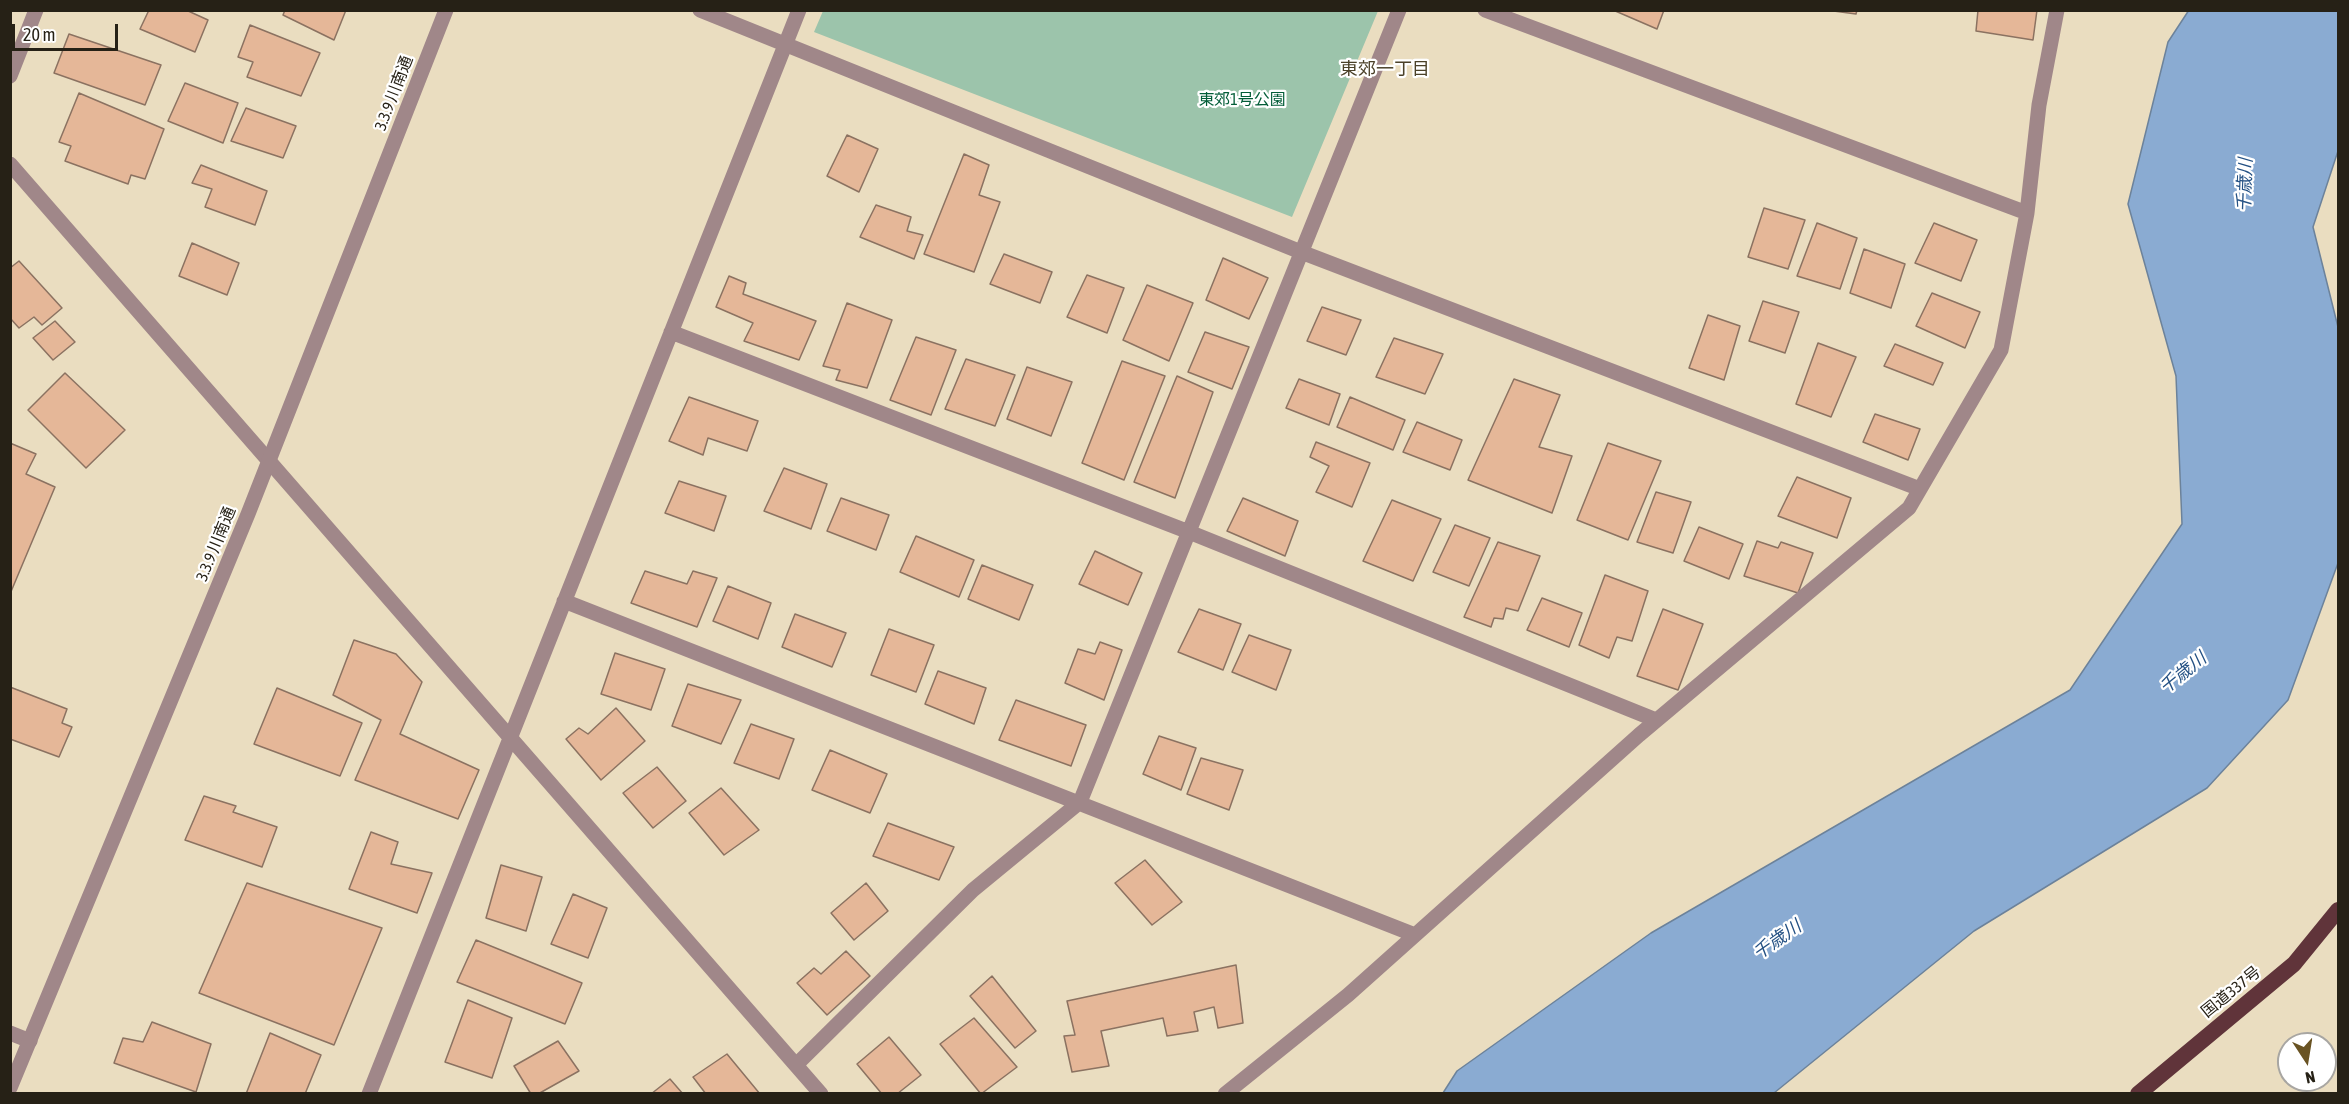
<!DOCTYPE html>
<meta charset="utf-8">
<style>
body{margin:0}
#map{position:relative;width:2349px;height:1104px;overflow:hidden;background:#eaddc0;font-family:"Asap Condensed",sans-serif}
canvas{display:block}
.frame{position:absolute;inset:0;border:12px solid #262116;pointer-events:none}
.north{position:absolute;left:2277px;top:1032px;width:60px;height:60px;box-sizing:border-box;background:#fff;border:2px solid #a8a6a2;border-radius:50%;rotate:168deg;font-size:16px;font-weight:700;line-height:24px;text-align:center;color:#262116}
.north::after{content:'';display:block;margin:auto;width:21px;height:27px;background:#695323;clip-path:polygon(50% 0,100% 100%,50% 72%,0 100%)}
.scale{position:absolute;left:12px;top:24px;width:106px;height:27px;box-sizing:border-box;border:3px solid #262116;border-top:0;padding-left:8px;font-size:18px;line-height:21px;white-space:nowrap;color:#262116;-webkit-text-stroke:4px #fff;paint-order:stroke}
</style>
<div id="map">
<canvas width="2349" height="1104"></canvas>
<div class="frame"></div>
<div class="north">N</div>
<div class="scale">20 m</div>
</div>
<script>
const g = document.querySelector('canvas').getContext('2d');
g.lineJoin = 'round';
function paint(path, color) {
  g.fillStyle = color;
  g.fill(path, 'evenodd');
}
function stroke(path, color, width, dash) {
  g.strokeStyle = color;
  g.lineWidth = width;
  g.lineCap = dash ? 'butt' : 'round';
  g.setLineDash(dash || []);
  g.stroke(path);
}
function label(font, color, halo, rows, align = 'center') {
  g.font = font + ' "Asap Condensed","Noto Sans JP",sans-serif';
  g.lineWidth = 4.5;
  g.setLineDash([]);
  g.textBaseline = 'middle';
  g.strokeStyle = halo;
  g.fillStyle = color;
  for (const [text, x, y, turn = 0] of rows) {
    g.save();
    g.translate(x, y);
    g.rotate((+turn || 0) * Math.PI / 180);
    g.textAlign = isNaN(turn) ? turn : align;
    if (halo) g.strokeText(text, 0, 0);
    g.fillText(text, 0, 0);
    g.restore();
  }
}
const green = new Path2D(`
 M823,11V10L1378,11L1292,217L814,32Z`);
const water = new Path2D(`
 M2189,10L2338,11V151L2313,227L2338,327V563L2288,700L2207,788L1974,931L1774,1093H1443L1457,1071L1651,933L2070,690L2182,524L2176,376L2128,204L2168,42Z`);
const building = new Path2D(`
 M149,10H186L208,20L195,52L140,29Z
 M285,10H346L334,40L283,15Z
 M1613,10H1664L1657,29Z
 M1826,10H1857L1856,14Z
 M1978,10H2037L2033,40L1976,31Z
 M250,25L320,53L301,96L247,77L253,62L238,57Z
 M69,34L161,65L145,105L54,73Z
 M185,83L238,103L223,143L168,121Z
 M79,93L164,129L145,179L131,175L128,184L65,161L71,146L59,142Z
 M246,108L296,126L283,158L231,141Z
 M847,135L878,149L859,192L827,176Z
 M964,154L989,165L979,195L1000,202L974,272L924,254Z
 M201,165L267,191L255,225L205,207L212,189L192,183Z
 M876,205L911,217L907,231L923,235L914,259L860,237Z
 M1764,208L1805,220L1788,269L1748,257Z
 M1817,223L1857,238L1840,289L1797,276Z
 M1934,223L1977,240L1961,281L1915,263Z
 M192,243L239,263L227,295L179,276Z
 M1864,249L1905,264L1891,308L1850,293Z
 M1004,254L1052,272L1040,303L990,284Z
 M1223,258L1268,278L1249,319L1206,300Z
 M19,261L62,308L42,325L34,317L19,328L10,318V268Z
 M1087,275L1124,288L1107,333L1067,317Z
 M729,276L746,283L743,294L816,321L799,360L744,341L753,323L716,307Z
 M1147,285L1193,303L1169,361L1123,340Z
 M1932,293L1980,312L1965,348L1916,326Z
 M1763,301L1799,312L1785,353L1749,341Z
 M847,303L892,320L867,388L836,380L840,370L823,366Z
 M1322,307L1361,320L1346,355L1307,341Z
 M1708,315L1740,326L1724,380L1689,368Z
 M55,321L75,342L53,360L33,338Z
 M1205,332L1249,347L1232,389L1188,372Z
 M916,337L956,350L931,415L890,400Z
 M1394,338L1443,354L1425,394L1376,377Z
 M1818,343L1856,357L1831,417L1796,404Z
 M1895,344L1943,363L1933,385L1884,366Z
 M966,359L1015,375L995,426L945,409Z
 M1122,361L1165,376L1124,480L1082,463Z
 M1027,367L1072,382L1051,436L1007,419Z
 M65,373L125,430L86,468L28,410Z
 M1177,376L1213,392L1175,498L1134,482Z
 M1299,379L1340,394L1329,425L1286,408Z
 M1514,379L1560,395L1539,447L1572,456L1552,513L1468,480Z
 M689,397L758,421L747,451L708,438L703,455L669,441Z
 M1350,397L1405,420L1393,450L1337,427Z
 M1875,414L1920,429L1908,460L1863,442Z
 M1417,422L1462,440L1450,470L1403,452Z
 M1316,442L1370,463L1352,507L1316,492L1329,466L1310,457Z
 M10,443L36,454L26,474L55,487L10,594Z
 M1608,443L1661,461L1628,540L1577,520Z
 M784,468L827,484L811,529L764,511Z
 M1797,477L1851,498L1837,538L1778,516Z
 M679,481L726,496L714,531L665,513Z
 M1656,492L1691,502L1673,553L1637,542Z
 M841,498L889,515L876,550L827,531Z
 M1243,498L1298,521L1285,556L1227,531Z
 M1392,500L1441,519L1413,581L1363,561Z
 M1455,525L1490,538L1469,586L1433,572Z
 M1699,527L1743,544L1729,579L1684,561Z
 M916,536L974,560L959,597L900,572Z
 M1757,541L1778,548L1781,542L1813,553L1798,593L1744,576Z
 M1498,542L1540,556L1518,611L1506,608L1503,619L1494,618L1491,627L1464,617Z
 M1095,551L1142,573L1128,605L1079,584Z
 M982,565L1033,585L1019,620L968,599Z
 M645,571L687,584L693,571L717,578L697,627L631,603Z
 M1605,575L1648,591L1632,641L1617,637L1609,658L1579,645Z
 M728,586L771,603L758,639L713,621Z
 M1542,598L1582,613L1569,647L1527,630Z
 M1199,609L1241,624L1223,670L1178,652Z
 M1663,609L1703,624L1678,690L1637,676Z
 M795,614L846,633L832,667L782,647Z
 M889,629L934,645L916,692L871,675Z
 M1249,635L1291,650L1276,690L1232,672Z
 M354,640L396,654L422,682L400,734L479,770L458,819L355,780L381,720L333,695Z
 M1100,642L1122,650L1104,700L1065,683L1078,649L1095,654Z
 M615,653L665,669L651,710L601,694Z
 M938,671L986,688L974,724L925,704Z
 M688,684L741,700L721,744L672,726Z
 M10,687L67,709L62,723L72,727L59,757L10,739Z
 M277,688L362,723L340,776L254,744Z
 M1016,700L1086,725L1071,766L999,740Z
 M616,708L645,741L601,780L566,739L579,728L588,734Z
 M751,724L794,739L779,779L734,763Z
 M1159,736L1196,748L1181,790L1143,774Z
 M830,750L887,774L870,813L812,790Z
 M1201,758L1243,770L1229,810L1187,794Z
 M657,767L686,801L653,828L623,793Z
 M721,788L759,830L724,855L689,813Z
 M204,796L236,806L233,812L277,827L262,867L185,840Z
 M888,823L954,847L939,880L873,856Z
 M371,832L398,842L391,864L432,873L417,913L349,889Z
 M1145,860L1182,902L1152,925L1115,883Z
 M501,865L542,877L526,931L486,918Z
 M247,883L382,928L334,1045L199,993Z
 M866,883L888,911L854,940L831,913Z
 M573,894L607,908L588,958L551,944Z
 M476,940L582,983L565,1024L457,982Z
 M846,951L870,976L827,1015L797,983L814,968L821,974Z
 M1236,965L1243,1023L1218,1028L1214,1007L1194,1012L1198,1031L1167,1036L1163,1018L1101,1031L1109,1066L1072,1072L1064,1036L1075,1035L1067,1001Z
 M992,976L1036,1031L1015,1048L970,996Z
 M468,1000L512,1018L492,1078L445,1062Z
 M974,1018L1017,1067L981,1094L940,1044Z
 M152,1022L211,1044L196,1092L114,1063L123,1038L143,1042Z
 M270,1033L321,1055L305,1094H246Z
 M889,1037L921,1075L897,1094H882L857,1064Z
 M558,1041L579,1071L538,1094H531L514,1066Z
 M727,1054L760,1094H706L693,1077Z
 M670,1079L683,1094H651Z`);
const minor = new Path2D(`
 M700,10L1301,252L1920,489
 M1485,10L2027,213
 M10,76L36,10
 M10,164L821,1094
 M671,332L1189,532L1656,720
 M564,601L1415,935
 M10,1033L30,1041
 M796,1065L973,890L1080,802L1399,10
 M369,1094L799,10
 M1225,1094L1348,995L1639,735L1909,508L2001,350L2027,213L2039,105L2057,10`);
const tertiary = new Path2D(`
 M10,1088L248,514L446,10`);
const trunk = new Path2D(`
 M2138,1094L2294,964L2338,910`);
const streetNames = [
 ["3.3.9 川南通",394,93,-69],
 ["3.3.9 川南通",216,544,-68],
 ["国道337号",2231,992,-39]
];
const parkNames = [
 ["東郊1号公園",1242,100]
];
const neighbourhoodNames = [
 ["東郊一丁目",1385,69]
];
const waterNames = [
 ["千歳川",2245,185,-88],
 ["千歳川",2183,673,-39],
 ["千歳川",1777,940,-35]
];
paint(green, '#9cc4ab');
paint(water, '#8aabd2');
stroke(water, '#6c829a', 1.5);
paint(building, '#e5b798');
stroke(building, '#8b7261', 1.5);
stroke(minor, '#a08789', 15);
stroke(tertiary, '#a08789', 15);
stroke(trunk, '#60343a', 16);
label('16px', '#262116', '#fff', streetNames);
label('16px', '#035d38', '#fff', parkNames);
label('18px', '#4b4129', '#fff', neighbourhoodNames);
label('italic 18px', '#245184', '#fff', waterNames);
</script>
